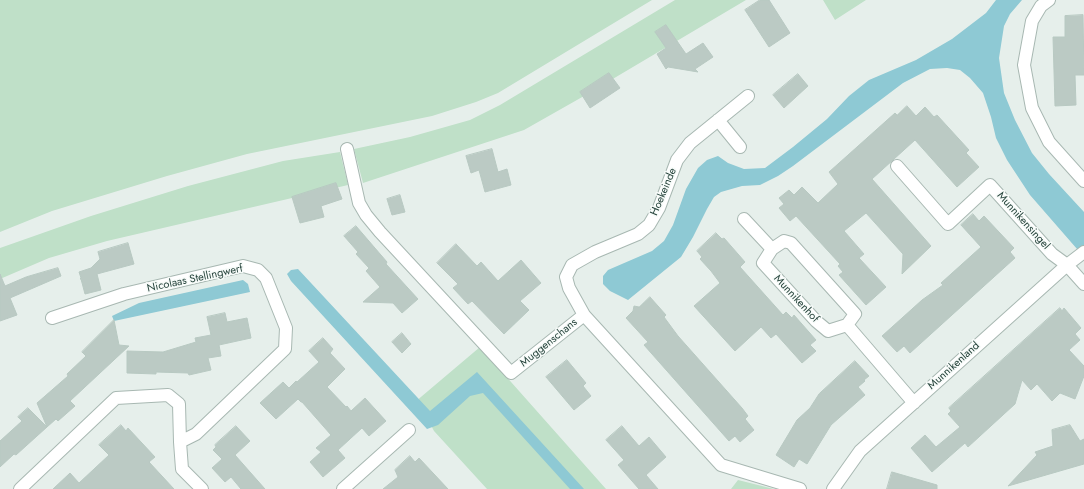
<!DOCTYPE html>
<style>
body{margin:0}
canvas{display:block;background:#e6efeb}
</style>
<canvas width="1084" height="489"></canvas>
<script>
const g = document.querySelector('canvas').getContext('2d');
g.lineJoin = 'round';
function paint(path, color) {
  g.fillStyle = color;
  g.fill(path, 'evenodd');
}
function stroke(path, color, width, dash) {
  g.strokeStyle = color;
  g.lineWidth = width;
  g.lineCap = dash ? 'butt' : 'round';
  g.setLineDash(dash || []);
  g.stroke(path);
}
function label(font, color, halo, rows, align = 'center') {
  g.font = font + ' Jost,sans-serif';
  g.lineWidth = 3;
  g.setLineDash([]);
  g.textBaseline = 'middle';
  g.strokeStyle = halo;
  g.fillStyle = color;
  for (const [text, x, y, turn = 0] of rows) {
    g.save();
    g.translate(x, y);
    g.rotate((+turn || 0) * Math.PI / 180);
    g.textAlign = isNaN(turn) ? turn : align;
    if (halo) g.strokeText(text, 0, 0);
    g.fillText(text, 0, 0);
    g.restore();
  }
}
const green = new Path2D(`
 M0,0H652L498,93L476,102L432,116L247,154L167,176L52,211L0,232Z
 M675,0H746L584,96L524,130L363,183L354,149L410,137L470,120L500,105Z
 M823,0H866L835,20Z
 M340,152L348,185L107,241L49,258L0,279V248L91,216L188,186L283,161Z
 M480,347L606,489H487L434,431L424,412L415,402Z
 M738,480L774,489H731Z`);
const water = new Path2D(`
 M996,0H1022L1010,14L1004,26L999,58L1004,93L1015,120L1032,153L1049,174L1084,212V257L1030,195L1007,160L996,138L991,117L983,93L970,78L960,70L947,68L930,69L903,83L793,166L778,176L760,185L742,186L721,192L714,197L707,209L693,237L681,257L628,300L610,291L603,284V276L608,270L652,251L664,241L673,225L686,189L698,168L707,160L718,156L728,163L744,169L765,168L793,147L827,119L849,96L869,80L916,60L952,39L986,13Z
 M298,269L430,411L477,372L584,489H570L483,393L470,396L438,425L427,429L291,281L287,274L291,270Z
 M243,280L248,284L250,292L114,321L112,316L139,303Z`);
const building = new Path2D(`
 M760,0H769L790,33L769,47L745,10Z
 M1083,15L1084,75H1075L1076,105L1055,106L1053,37H1065V16Z
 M666,25L686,54L703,43L713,57L695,69L698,72L668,67L666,69L657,54L666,48L655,32Z
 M609,73L620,88L590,108L580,92Z
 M798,74L808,86L784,108L773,95Z
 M907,106L916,116L925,107L934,117L937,115L969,150L966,153L979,167L957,187L915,140L872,179L931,246L902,274L903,254L866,213L844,231L864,254L859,258L886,287L866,305L839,275L843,272L838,266L840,264L796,216L790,221L779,208L784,204L779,198L789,190L794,195L802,187L818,203L838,184L829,172L895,113L897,115Z
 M492,149L498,172L507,169L511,185L485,192L479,170L471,173L466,156Z
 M336,183L342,199L321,206L324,217L300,223L292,197Z
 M400,195L405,212L392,215L387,199Z
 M973,214L979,221L984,216L1014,248L1010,252L1015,258L910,353L904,346L897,352L882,336L922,300L943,285L941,283L981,247L961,225Z
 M356,226L387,262L386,264L418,299L402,313L393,303L363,302L380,287L366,271L369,268L356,254L358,252L344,236Z
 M716,233L722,239L724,238L745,262L740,267L783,315L786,312L792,318L794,315L816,340L810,345L816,351L802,363L776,334L771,338L761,327L735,351L694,306L720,283L711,271L700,259L702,257L697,251Z
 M128,243L134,264L97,274L101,290L85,294L81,279H80L81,278L79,272L91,268L100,259L98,252Z
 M456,244L477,266L481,262L498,281L521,260L541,283L520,301L529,310L504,334L472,301L468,304L453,288L458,284L437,263Z
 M58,268L61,276L10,298L17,315L0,321V274L5,286L26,277Z
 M650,297L666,315L664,317L678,336L742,408L748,416L745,419L754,430L740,442L735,436L729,441L644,345L648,342L626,318L633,311L634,306L639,307Z
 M1060,308L1062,311L1064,308L1081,328L1075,334L1080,340L1069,350L1084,366V376L1075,399L1060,393L1052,401L1037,384L1031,390L1022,380L1015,404L968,447L965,443L932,472L911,448L925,435L936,447L960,427L948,414L951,411L949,408Z
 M225,313L227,322L247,318L251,338L219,345L221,356L208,358L211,370L189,375L188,373L156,372V374L127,373V351L163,352L196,342L195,338L211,335L207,317Z
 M114,320L119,345L129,346L70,401L75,406L58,421L56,419L47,427L37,403L68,376L67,374L86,356L82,352Z
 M402,333L411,344L402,353L392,342Z
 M323,338L333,349L330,353L345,369L327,387L346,407L347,406L351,411L365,398L386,421L369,436L362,428L338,450L345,458L323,477L310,462L321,452L316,448L331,435L302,402H301L298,399L276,419L260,403L283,382L289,388L296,381L297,382L319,362L309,351Z
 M567,360L586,383L583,386L591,396L574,410L546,377Z
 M855,361L869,376L864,380L865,381L858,387L865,395L831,425L807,464L799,459L794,467L776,455L797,420L810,408L819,394Z
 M28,408L47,427L16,455L14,454L0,467V441L22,421L18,417Z
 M121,425L126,431L128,428L155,457L149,462L174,489H53L70,473L79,483L109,455L99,445Z
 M1070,425L1080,441L1084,439V464L1008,486L1037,455L1035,452L1053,446L1052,430Z
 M236,426L250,441L235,455L265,489H241L231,477L225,482L212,468L222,459L213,450L216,447L215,445Z
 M622,426L639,446L649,437L666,457L646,475L658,489H639L618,465L624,460L606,440Z
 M410,456L415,462L419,458L448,489H383L398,477L395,470Z
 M892,472L937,485V489H887Z`);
const minor = new Path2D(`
 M1049,0L1041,6L1032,21L1024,65L1032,108L1049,142L1084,181
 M718,120L740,147
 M347,149L359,203L366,215L380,232L511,373L584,315L721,465L800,489
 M897,166L948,224L990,185L1052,254L1067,265L1084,284
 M744,219L772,249
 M784,241L791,243L855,314L847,325L828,331L816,321L763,263L772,249Z
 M584,315L569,288L566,277L572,265L595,252L638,234L649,225L659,208L677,160L690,143L748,96
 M52,318L124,294L243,266L258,270L266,278L286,328L285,349L196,434L180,442
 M847,325L914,403
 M20,489L116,398L168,395L179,404L180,442L182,469L202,489
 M343,489L409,430
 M833,489L860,451L1067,265L1084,252`);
const streetNames = [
 ["Hoekeinde",664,192,-67],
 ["Munnikensingel",1023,221,48],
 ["Nicolaas Stellingwerf",195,279,-12],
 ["Munnikenhof",796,299,47],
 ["Muggenschans",549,343,-39],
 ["Munnikenland",954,366,-42]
];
paint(green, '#bfe0c8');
paint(water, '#8ec9d4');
paint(building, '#bbcac4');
stroke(building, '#b8c9c2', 1);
stroke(minor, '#a8b8b2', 14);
stroke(minor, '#fff', 12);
label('11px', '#24423a', '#f7fbf9', streetNames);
</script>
